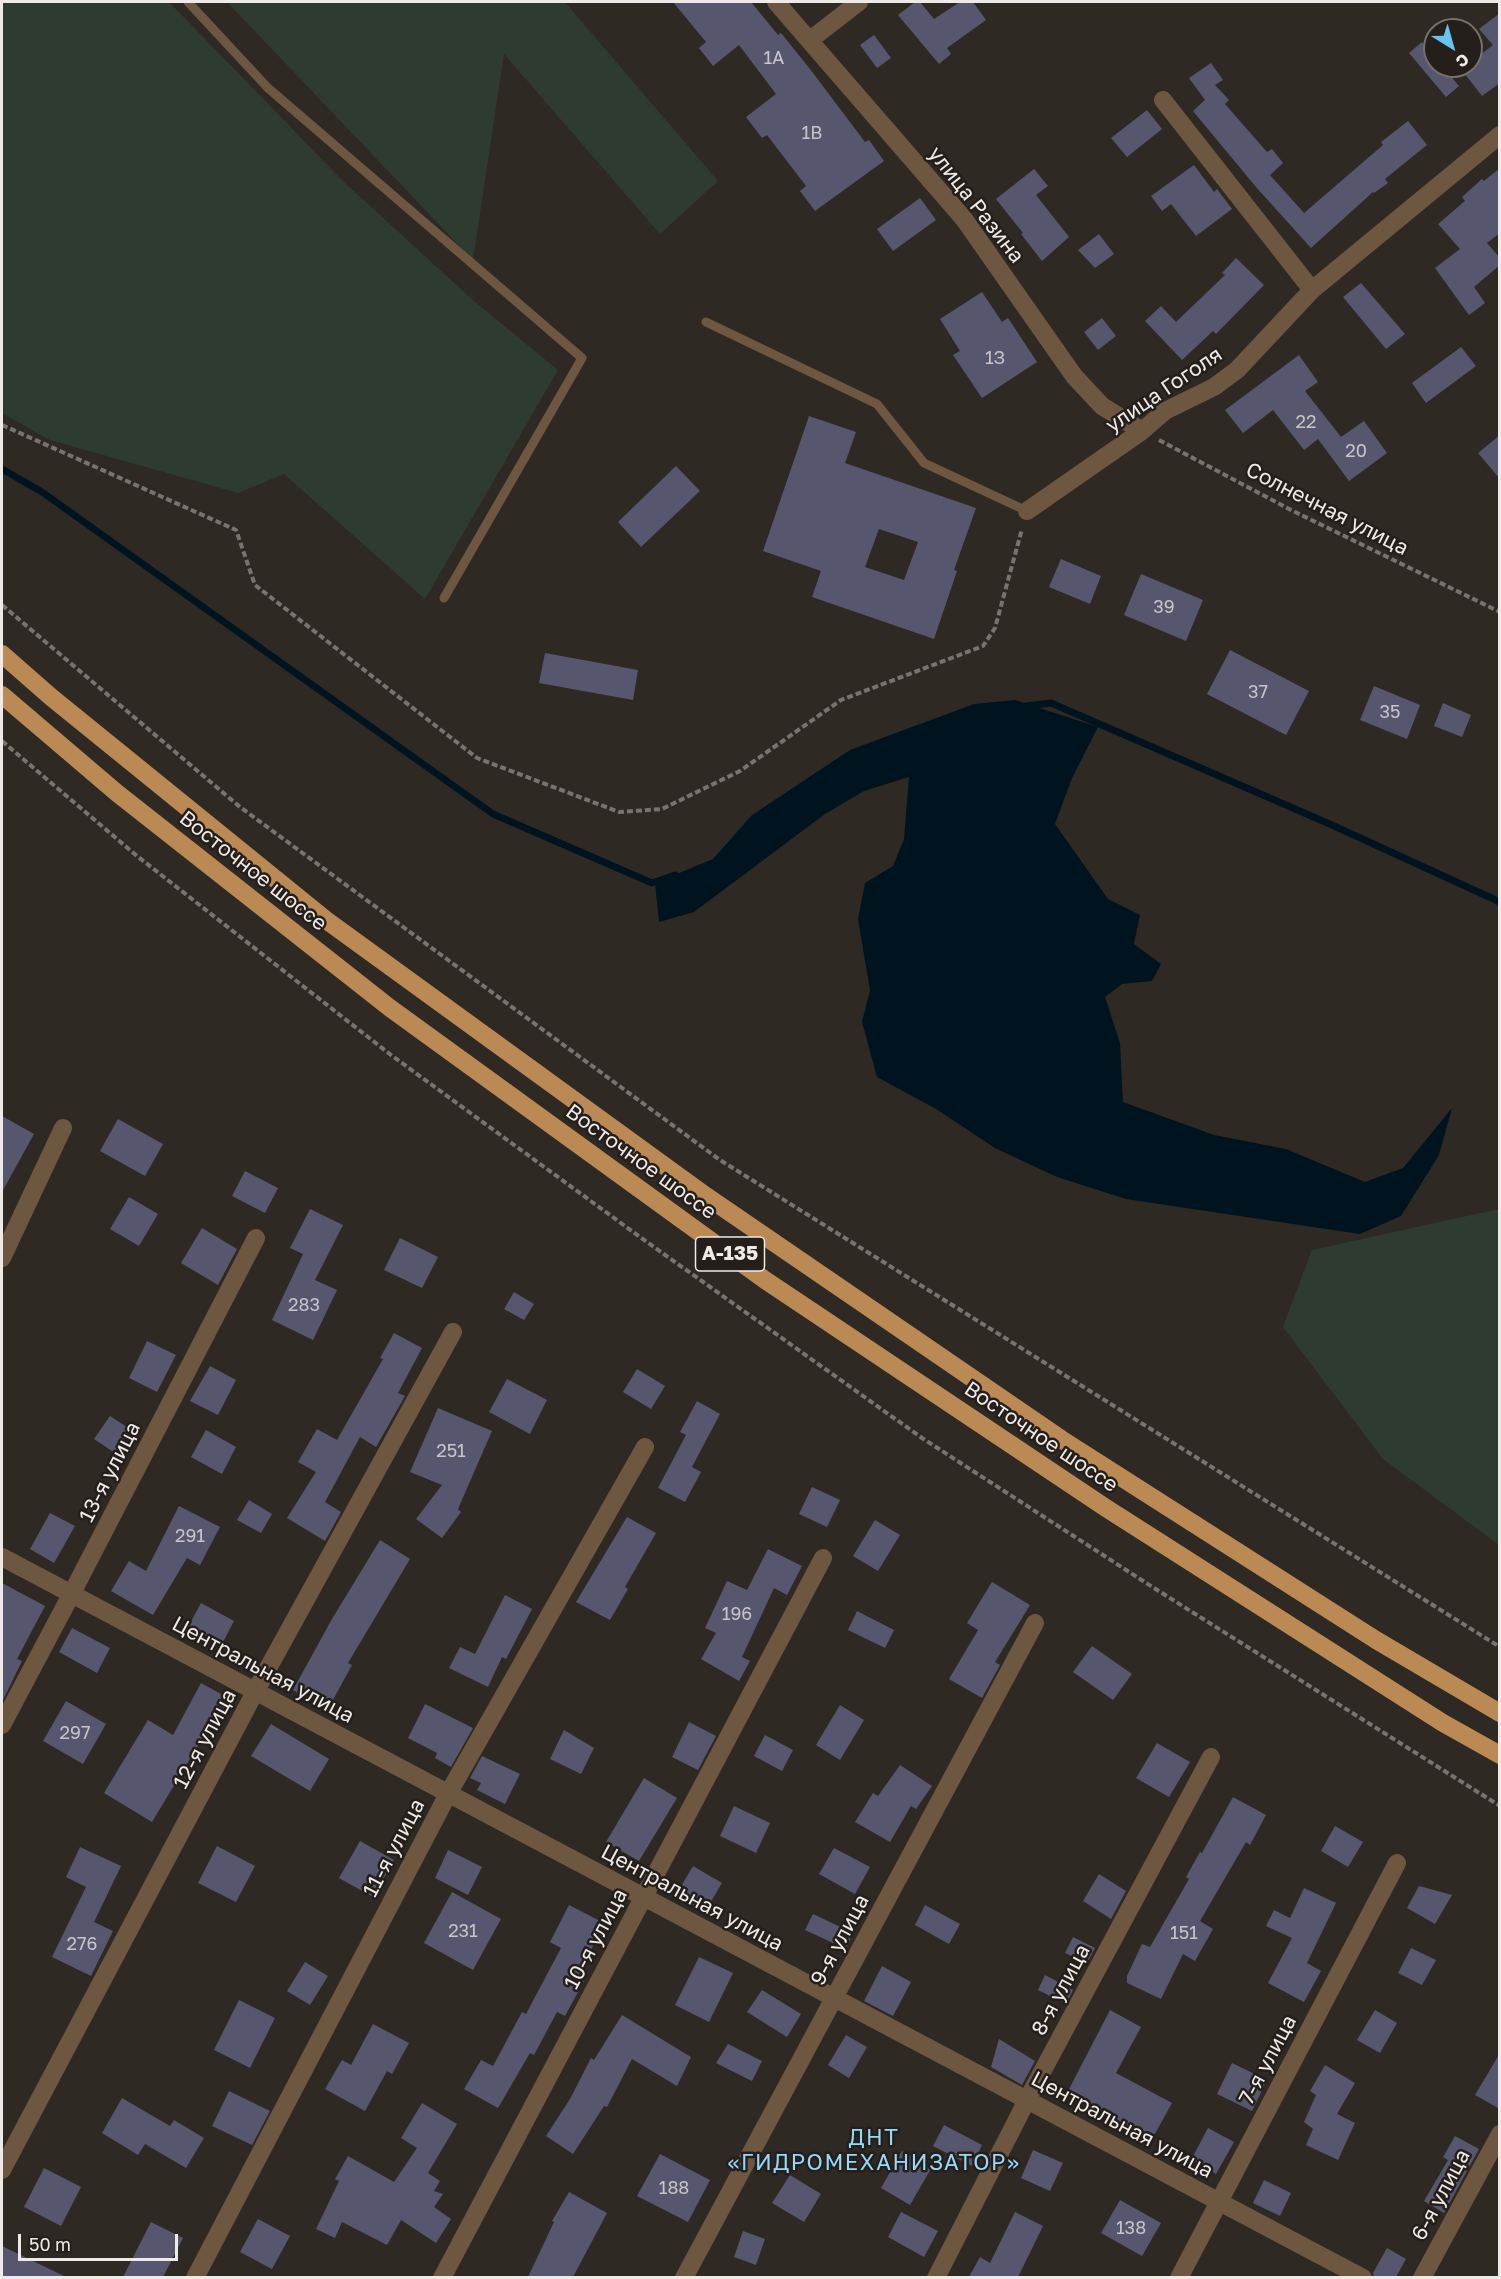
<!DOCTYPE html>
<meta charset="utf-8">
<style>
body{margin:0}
#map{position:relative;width:1501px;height:2279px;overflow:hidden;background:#2f2924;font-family:"Golos Text",sans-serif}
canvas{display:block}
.frame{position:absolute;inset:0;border:3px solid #eeeae7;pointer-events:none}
.north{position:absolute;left:1423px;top:18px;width:60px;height:60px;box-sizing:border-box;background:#251f1b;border:2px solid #75706d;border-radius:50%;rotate:143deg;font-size:16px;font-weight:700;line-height:24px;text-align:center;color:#eeeae7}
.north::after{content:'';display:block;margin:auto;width:21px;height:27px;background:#66c4ef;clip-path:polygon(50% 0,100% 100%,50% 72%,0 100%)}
.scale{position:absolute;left:18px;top:2234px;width:160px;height:27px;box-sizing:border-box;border:3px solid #eeeae7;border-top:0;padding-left:8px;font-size:18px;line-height:21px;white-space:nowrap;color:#eeeae7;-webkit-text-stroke:4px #251f1b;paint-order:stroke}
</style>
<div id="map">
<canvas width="1501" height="2279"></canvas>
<div class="frame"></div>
<div class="north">С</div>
<div class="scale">50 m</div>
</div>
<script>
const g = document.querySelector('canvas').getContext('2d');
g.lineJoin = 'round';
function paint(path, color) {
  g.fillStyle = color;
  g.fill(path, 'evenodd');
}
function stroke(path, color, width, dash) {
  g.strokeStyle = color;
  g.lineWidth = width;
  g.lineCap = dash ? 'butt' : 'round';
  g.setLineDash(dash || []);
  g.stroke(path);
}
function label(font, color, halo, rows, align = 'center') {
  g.font = font + ' "Golos Text",sans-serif';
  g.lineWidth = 5;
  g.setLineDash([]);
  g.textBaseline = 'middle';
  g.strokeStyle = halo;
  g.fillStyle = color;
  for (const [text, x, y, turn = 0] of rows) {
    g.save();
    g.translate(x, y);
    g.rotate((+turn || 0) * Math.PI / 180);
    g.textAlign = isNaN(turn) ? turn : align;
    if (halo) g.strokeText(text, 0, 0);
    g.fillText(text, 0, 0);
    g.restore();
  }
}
const green = new Path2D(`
 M2,2H169L345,183L475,302L558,370L425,599L284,474L238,493L50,440L2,413Z
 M227,2H565L718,181L660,234L504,54L473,260Z
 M1499,1209H1500L1499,1545L1383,1459L1283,1327L1312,1250Z`);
const water = new Path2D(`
 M1015,700L1098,727L1072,778L1055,824L1108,899L1140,915L1134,944L1161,964L1152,981L1122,984L1105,997L1120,1043L1123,1102L1214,1135L1286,1149L1365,1182L1403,1168L1452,1108L1439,1155L1401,1216L1360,1234L1126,1199L1057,1177L995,1148L936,1109L877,1077L862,1022L870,990L858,919L865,883L893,866L904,839L909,777L864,791L825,814L694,912L659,922L655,883L713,859L752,815L850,750L974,704Z`);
const stream = new Path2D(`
 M2,469L42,492L493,814L652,883L675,875
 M1026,706L1051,703L1332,825L1500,902`);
const building = new Path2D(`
 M673,2H751L778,35L781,33L810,69L865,142L869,140L884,161L815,211L800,191L806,186L767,135L762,138L746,117L776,94L739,45L713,66L699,48L706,42Z
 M915,2H920L934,19L960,2H973L986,20L947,48L951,54L939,64L898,15Z
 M1500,13V83L1482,96L1461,69L1466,66H1471V62L1493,45L1479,29Z
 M874,35L891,58L877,68L860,45Z
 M1422,42L1435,58V66H1442L1459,86L1446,97L1409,53Z
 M1211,63L1223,80L1215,85L1229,100L1225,104L1267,152L1272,149L1283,163L1270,175L1304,213L1383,145L1381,142L1408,121L1427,145L1385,179L1388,183L1374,193L1373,192L1311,248L1256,187L1193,111L1205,100L1189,78Z
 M1147,110L1162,129L1127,157L1111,138Z
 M1194,165L1214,192L1217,189L1232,209L1196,236L1171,204L1162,211L1151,196Z
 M1500,168V233L1487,243L1500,258V265L1474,287L1485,303L1469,315L1435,268L1460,249L1438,224L1465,201L1462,197L1482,179L1484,181Z
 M1034,169L1048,186L1036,195L1069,237L1042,261L1021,234L1023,233L996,199Z
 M920,198L936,220L893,251L877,229Z
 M1099,234L1114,254L1095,268L1078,250Z
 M1236,258L1264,285L1216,334L1213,331L1182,360L1145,321L1161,306L1176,322L1225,275L1222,273Z
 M1361,283L1405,334L1386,349L1343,297Z
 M982,292L1002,322L1008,318L1037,362L982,398L953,355L960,351L940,319Z
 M1102,318L1116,336L1098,350L1084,332Z
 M1461,347L1476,366L1426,403L1412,383Z
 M1299,355L1318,382L1305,391L1341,437L1364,421L1387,453L1349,481L1318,439L1304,450L1273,410L1243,433L1225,410Z
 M809,416L856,432L845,463L976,508L954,570L957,571L934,639L812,597L821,571L763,551ZM879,529L918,542L904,580L865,567Z
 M1500,435V479L1478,453Z
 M676,466L700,491L641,547L618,522Z
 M1061,559L1101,576L1090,604L1049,587Z
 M1141,574L1203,600L1186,641L1124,615Z
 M1230,650L1309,691L1286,735L1207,694Z
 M545,653L638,670L633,700L539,683Z
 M1374,686L1420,705L1407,739L1360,720Z
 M1443,703L1471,715L1462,737L1434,726Z
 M2,1116L34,1134L2,1192Z
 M118,1119L163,1144L145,1176L100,1151Z
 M245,1171L278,1188L265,1213L232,1196Z
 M129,1197L158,1214L139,1246L110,1229Z
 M310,1209L343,1225L315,1280L337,1290L313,1340L272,1320L303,1254L290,1248Z
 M202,1228L237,1249L218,1285L181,1263Z
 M400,1238L438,1257L422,1288L384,1270Z
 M514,1292L534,1304L524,1320L504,1309Z
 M394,1333L422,1348L398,1393L405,1396L376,1447L360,1437L325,1502L341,1512L325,1541L287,1518L316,1472L298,1462L317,1429L337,1440L383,1359L380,1358Z
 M147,1341L176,1355L157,1392L129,1378Z
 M210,1366L236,1380L218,1415L190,1401Z
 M637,1369L665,1386L651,1409L623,1392Z
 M507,1379L547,1400L530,1434L489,1412Z
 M697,1401L720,1414L692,1467L701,1472L685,1502L658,1488L686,1435L680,1432Z
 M438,1408L492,1431L458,1509L461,1512L442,1538L416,1519L442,1485L410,1472Z
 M110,1416L130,1429L115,1453L94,1439Z
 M206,1430L236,1447L222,1474L191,1457Z
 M812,1487L840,1500L827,1527L799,1514Z
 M249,1500L272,1514L261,1533L237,1520Z
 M179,1506L220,1527L200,1565L187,1558L153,1615L111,1591L129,1561L146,1571Z
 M50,1513L75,1526L54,1563L30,1549Z
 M627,1517L656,1533L625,1587L628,1589L610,1620L576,1602Z
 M875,1520L900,1535L878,1571L853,1556Z
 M380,1540L410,1559L348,1663L352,1665L328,1709L293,1690L332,1619Z
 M768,1549L802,1566L787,1595L774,1588L742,1657L750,1661L739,1681L701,1659L716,1633L705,1628L727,1581L747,1590Z
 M992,1582L1030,1605L995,1662L1000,1665L982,1698L949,1679L978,1630L967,1623Z
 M2,1583L45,1606L17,1659L22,1661L2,1702Z
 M505,1595L532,1609L506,1659L502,1657L488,1687L449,1668L460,1647L475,1654Z
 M201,1603L234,1621L222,1644L188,1627Z
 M857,1611L894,1630L885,1648L848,1630Z
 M72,1628L110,1648L97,1673L59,1652Z
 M1092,1646L1132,1674L1113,1700L1073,1672Z
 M201,1683L230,1699L212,1732L208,1729L152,1822L104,1793L148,1720L173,1735Z
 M66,1701L106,1724L83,1764L43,1741Z
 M425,1704L473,1728L451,1767L435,1758L437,1753L408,1738Z
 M840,1705L864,1720L840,1760L816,1745Z
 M689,1722L716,1736L698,1770L672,1757Z
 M271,1724L329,1759L310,1791L251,1756Z
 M564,1730L594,1748L581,1774L550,1759Z
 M765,1735L793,1750L782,1771L754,1756Z
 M1157,1743L1190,1762L1169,1797L1136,1778Z
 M482,1756L520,1774L505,1804L477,1790L481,1783L470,1778Z
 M900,1765L932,1786L916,1809L911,1806L890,1842L855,1822L873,1793L878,1796Z
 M644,1778L677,1798L639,1861L606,1842Z
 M1233,1797L1266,1815L1250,1845L1246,1842L1200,1921L1213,1929L1195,1961L1183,1954L1161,1999L1127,1983V1976L1142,1944L1150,1947L1189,1879L1186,1877L1200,1852L1202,1853Z
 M734,1806L770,1823L756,1853L720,1836Z
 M1335,1826L1363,1842L1348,1867L1321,1851Z
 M360,1841L394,1860L373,1897L339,1878Z
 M217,1846L255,1866L236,1902L198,1883Z
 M80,1847L121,1866L94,1922L113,1931L91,1976L52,1957L86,1887L66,1877Z
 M834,1848L870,1867L855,1894L819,1874Z
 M448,1850L482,1867L468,1895L435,1878Z
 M693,1866L722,1883L705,1912L676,1895Z
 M1099,1874L1126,1891L1111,1919L1083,1901Z
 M1419,1886L1452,1895L1435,1924L1407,1908Z
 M1304,1888L1336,1903L1307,1963L1321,1971L1304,2002L1268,1983L1292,1938L1266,1926L1274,1910L1290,1918Z
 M452,1892L501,1919L473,1970L424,1943Z
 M569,1905L604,1923L578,1977L584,1981L565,2016L557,2012L534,2055L530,2053L498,2108L464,2089L481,2060L493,2066L522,2012L526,2014L561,1948L550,1942Z
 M925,1905L960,1924L949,1944L915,1925Z
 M813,1914L853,1933L846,1949L805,1930Z
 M1073,1937L1095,1948L1087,1963L1065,1953Z
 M1411,1948L1436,1960L1422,1985L1398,1973Z
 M699,1957L733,1973L709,2022L675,2005Z
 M305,1962L328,1976L310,2005L287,1991Z
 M882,1966L911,1982L893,2016L864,2001Z
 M1045,1975L1073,1990L1066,2004L1038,1990Z
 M762,1990L801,2014L787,2037L747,2012Z
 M239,2000L275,2018L250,2068L214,2050Z
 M1110,2010L1141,2027L1116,2073L1172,2103L1152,2139L1067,2093Z
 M1375,2010L1397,2023L1380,2053L1357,2040Z
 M622,2015L691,2057L677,2086L632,2059L607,2107L604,2106L573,2154L546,2136L570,2099L591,2058L594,2060Z
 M373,2024L409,2043L392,2074L387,2071L365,2111L325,2089L342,2060L351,2065Z
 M846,2035L867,2047L849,2078L828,2065Z
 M999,2039L1035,2061L1022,2085L991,2067Z
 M728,2044L762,2061L752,2081L716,2063Z
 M1500,2053V2109L1475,2095Z
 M1232,2063L1267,2080L1252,2111L1217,2094Z
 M1325,2065L1355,2083L1337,2114L1355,2123L1338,2160L1306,2145L1313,2129L1304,2122L1316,2095L1310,2091Z
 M229,2091L270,2111L252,2145L212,2126Z
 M122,2098L170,2126L174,2120L204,2138L186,2168L145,2144L138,2155L102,2133Z
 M422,2103L457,2124L428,2173L440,2181L434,2191L443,2194L434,2207L451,2219L436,2243L401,2220L387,2245L342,2222L335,2238L316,2229L339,2181L335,2179L348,2156L394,2182L417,2148L401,2138Z
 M944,2125L982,2145L972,2166L933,2146Z
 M1208,2128L1234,2142L1216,2174L1191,2160Z
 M1455,2136L1479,2149L1444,2213L1424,2201L1448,2160L1443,2157Z
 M1033,2150L1063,2163L1050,2191L1021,2178Z
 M902,2151L932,2167L910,2205L881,2188Z
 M660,2154L710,2180L688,2222L637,2196Z
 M44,2168L81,2187L61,2226L24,2207Z
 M790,2175L821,2194L804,2222L772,2203Z
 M1264,2180L1291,2193L1280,2216L1253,2203Z
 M569,2192L607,2213L573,2277H528L554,2222L552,2221Z
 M1120,2200L1161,2223L1142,2256L1101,2233Z
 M901,2212L938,2231L924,2257L888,2237Z
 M1015,2212L1043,2226L1018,2277H969L980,2257L990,2263Z
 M258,2219L290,2236L272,2269L240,2252Z
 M151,2222L183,2238L163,2277H123Z
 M743,2231L765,2239L756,2265L734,2257Z
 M2,2246L66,2277H2Z
 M1387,2248L1406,2259L1396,2277H1374L1373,2273Z`);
const path = new Path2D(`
 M2,425L236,530L255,585L477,758L619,812L662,809L740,771L841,700L983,646L995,628L1022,529
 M1159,440L1291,510L1500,612
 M2,605L240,807L720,1160L1500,1647
 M2,741L137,856L391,1055L640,1237L922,1438L1154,1588L1500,1806`);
const service = new Path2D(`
 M188,2L268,88L582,358L444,598
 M706,322L877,404L924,463L1027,511`);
const minor = new Path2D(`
 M776,2L964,219L1074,376L1102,406L1142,431
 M810,40L859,2
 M1163,100L1312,290
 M1027,511L1142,431L1165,411L1214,387L1237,370L1312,290L1500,135
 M2,1258L63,1128
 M2,1557L1363,2278
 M2,1725L72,1593L256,1238
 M2,2170L255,1692L453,1332
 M195,2278L448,1794L645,1447
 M442,2278L823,1558
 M684,2278L1035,1623
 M936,2278L1027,2100L1211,1757
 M1179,2278L1397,1863
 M1422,2278L1500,2134`);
const trunk = new Path2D(`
 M2,654L51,697L326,920L706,1196L1061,1439L1376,1640L1500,1713
 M2,695L117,793L390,1008L765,1280L1106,1508L1443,1723L1500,1755`);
const numberNames = [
 ["1А",774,58],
 ["1В",812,133],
 ["1З",995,358],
 ["22",1306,422],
 ["20",1356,451],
 ["39",1164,607],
 ["37",1258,692],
 ["35",1390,712],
 ["283",304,1305],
 ["251",451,1451],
 ["291",190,1536],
 ["196",737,1614],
 ["297",75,1733],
 ["231",463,1931],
 ["151",1184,1933],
 ["276",82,1944],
 ["188",674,2188],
 ["138",1131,2228]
];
const shields = [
 [730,1254,69]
];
const shieldNames = [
 ["А-135",730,1254]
];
const streetNames = [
 ["улица Разина",976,205,52],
 ["улица Гоголя",1164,390,-34],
 ["Солнечная улица",1327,509,27],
 ["Восточное шоссе",253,871,38],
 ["Восточное шоссе",641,1162,36],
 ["Восточное шоссе",1041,1437,34],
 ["13-я улица",110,1472,-63],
 ["Центральная улица",263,1670,28],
 ["12-я улица",205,1739,-62],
 ["11-я улица",394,1848,-62],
 ["Центральная улица",692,1898,28],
 ["10-я улица",596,1939,-62],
 ["9-я улица",840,1940,-62],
 ["8-я улица",1061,1990,-62],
 ["7-я улица",1268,2060,-62],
 ["Центральная улица",1122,2125,28],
 ["6-я улица",1441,2195,-62]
];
const neighbourhoodNames = [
 ["ДНТ",874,2138],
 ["«ГИДРОМЕХАНИЗАТОР»",874,2163]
];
paint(green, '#2e3b30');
paint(water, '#00141f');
stroke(stream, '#00141f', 7);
paint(building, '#57566f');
stroke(path, '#78736e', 4, [6, 3]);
stroke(service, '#6d5740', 9);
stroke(minor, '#6d5740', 18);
stroke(trunk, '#bb8954', 18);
label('18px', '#c8c5c9', null, numberNames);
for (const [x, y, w] of shields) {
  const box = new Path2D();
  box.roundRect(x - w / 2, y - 17, w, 34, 4.5);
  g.fillStyle = '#251f1b';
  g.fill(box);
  stroke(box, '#eeeae7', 1.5);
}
label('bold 20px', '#eeeae7', null, shieldNames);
label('21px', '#eeeae7', '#251f1b', streetNames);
g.letterSpacing = '1.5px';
label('22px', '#97d9f9', '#251f1b', neighbourhoodNames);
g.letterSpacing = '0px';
</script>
